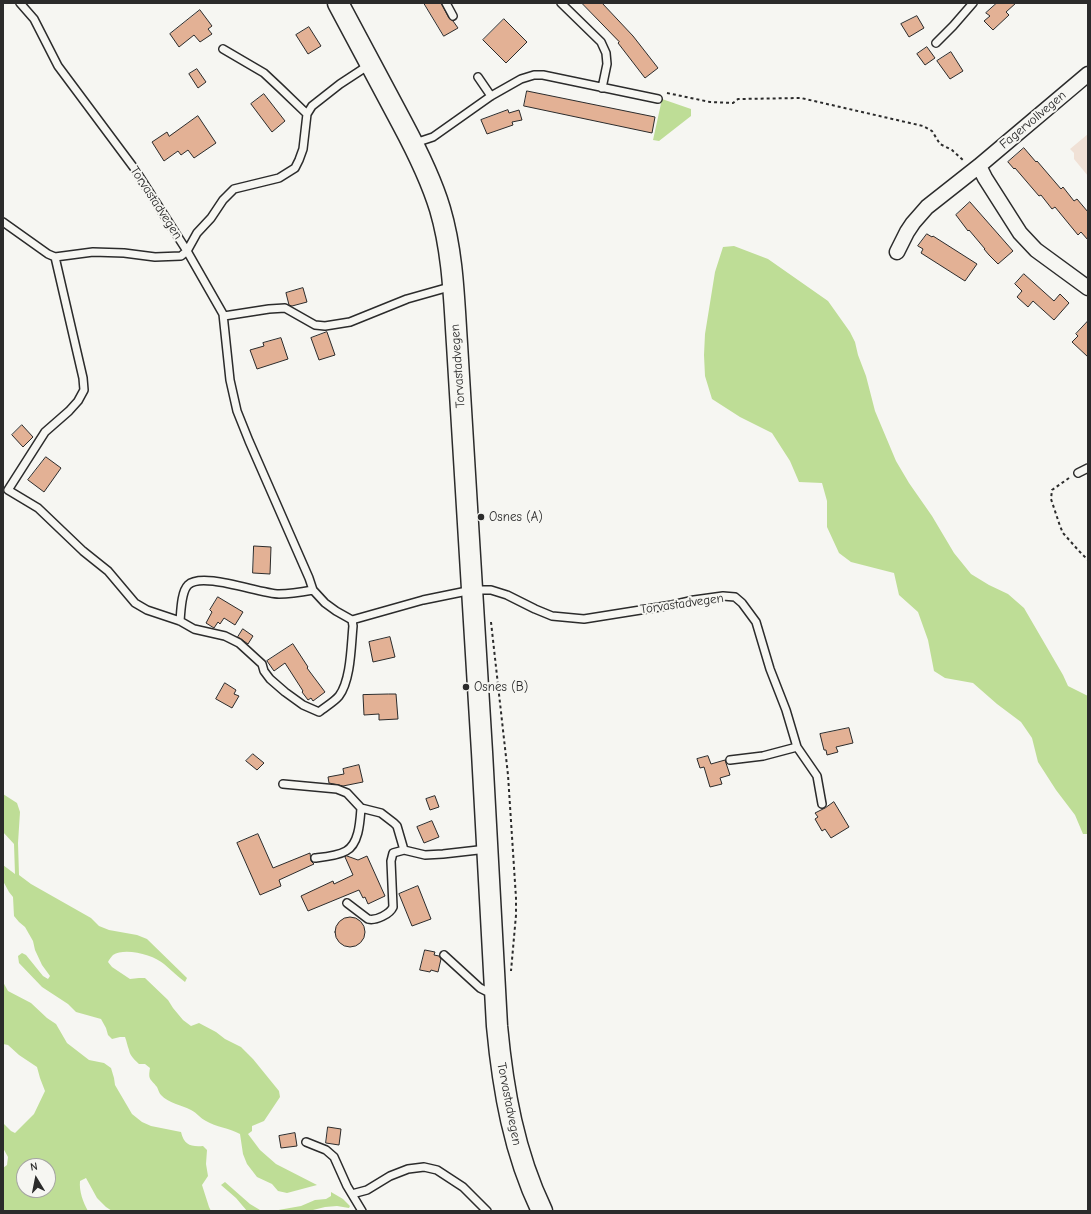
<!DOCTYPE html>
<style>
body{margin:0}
#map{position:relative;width:1091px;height:1214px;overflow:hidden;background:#f6f6f2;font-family:"Comic Neue",sans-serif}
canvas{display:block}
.frame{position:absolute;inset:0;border:4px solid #2b2b2b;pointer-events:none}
.north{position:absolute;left:16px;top:1158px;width:40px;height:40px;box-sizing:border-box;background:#f6f6f2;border:1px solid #a5a5a2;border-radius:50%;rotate:350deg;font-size:11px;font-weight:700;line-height:16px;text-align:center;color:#2b2b2b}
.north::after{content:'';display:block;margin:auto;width:14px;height:18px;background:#2b2b2b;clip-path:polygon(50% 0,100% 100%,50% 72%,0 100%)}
</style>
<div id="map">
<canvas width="1091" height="1214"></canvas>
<div class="frame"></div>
<div class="north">N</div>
</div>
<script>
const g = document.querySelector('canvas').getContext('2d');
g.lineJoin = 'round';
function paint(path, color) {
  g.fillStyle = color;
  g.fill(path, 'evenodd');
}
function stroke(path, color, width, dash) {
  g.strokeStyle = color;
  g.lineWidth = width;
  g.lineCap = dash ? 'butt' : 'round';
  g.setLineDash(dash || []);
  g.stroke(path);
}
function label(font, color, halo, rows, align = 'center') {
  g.font = font + ' "Comic Neue",sans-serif';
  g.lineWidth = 4;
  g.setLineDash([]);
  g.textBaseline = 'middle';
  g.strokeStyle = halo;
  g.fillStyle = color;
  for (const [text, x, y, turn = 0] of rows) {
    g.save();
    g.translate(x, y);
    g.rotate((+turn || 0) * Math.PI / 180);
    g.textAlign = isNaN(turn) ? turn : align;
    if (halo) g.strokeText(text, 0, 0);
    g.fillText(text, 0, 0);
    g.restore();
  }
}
const built = new Path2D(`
 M1088,134V176L1074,159V153L1070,149Z`);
const green = new Path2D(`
 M662,99L691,109V116L659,141L653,140Z
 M734,246L768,259L828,301L850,332L855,342L858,355L866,376L875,411L896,461L909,483L932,516L954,553L971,574L989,585L1008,594L1024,608L1063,675L1068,686L1088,696V834H1083L1075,815L1056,790L1038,762L1032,738L1021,722L997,704L973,683L945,678L934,671L928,640L918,612L899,595L894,573L851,562L839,553L827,527V501L822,483L799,482L790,461L772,433L740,417L712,399L705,376L704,355L705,334L715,272L723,247Z
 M3,794L17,803L20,812L18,843L19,875L31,884L91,918L99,926L109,930L137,935L147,939L187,978L185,982C177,976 171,970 164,964C154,955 125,947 113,955C111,957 109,960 108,962L112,967L130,979L139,978H145L168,1000L173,1008L183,1020L191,1026L199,1023L216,1032L225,1039L241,1047L253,1059L279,1091L280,1097L264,1121L252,1126V1131L248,1134L260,1150L276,1164L317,1185L287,1193L278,1191L272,1184L257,1177L247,1164L243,1154L240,1134C229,1128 216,1127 206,1121C200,1118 197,1113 191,1110C182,1105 168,1103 161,1095C159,1093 158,1089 157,1087C150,1078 148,1080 150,1068L145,1064H139C135,1060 130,1056 129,1050C127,1045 127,1042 125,1037H120L112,1039L108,1035L106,1028L101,1019L76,1012L68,1004L42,987L19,963L18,956L22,953L26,955L43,976L48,979L50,976L42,965L35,950L33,941L25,927L19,922L14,916L13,897L9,892L3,881V865L15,874L14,844L3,832Z
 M3,982L8,991L31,1003L47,1018L56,1024L67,1043L89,1060L104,1063L111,1068L114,1078L115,1085L132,1114L142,1122L151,1126L181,1132C184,1145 191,1147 203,1146L207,1150L206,1164L208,1176L202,1185L209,1207L211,1211H112L106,1207L97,1198L86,1178L80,1181C79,1191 83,1202 88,1211H3V1168L7,1165L8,1157L3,1148V1123L11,1131L15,1133L34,1114L45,1091L40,1078L37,1067L19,1055L8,1045L3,1044ZM24,1166H48V1190H24Z
 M225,1182L250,1204L260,1210L273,1211L284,1209L301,1206L315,1200L326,1199L331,1196V1192L343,1199L350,1206L349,1208L337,1206L325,1207L309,1211H247L236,1198L221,1185Z`);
const building = new Path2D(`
 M424,3H441L449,18L453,21L458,28L444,36Z
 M582,3H602L633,36L658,68L645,78L618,43L619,42Z
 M997,3H1016L1006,12L1009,15L993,30L984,21L990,16L986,13Z
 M200,10L212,26L208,29L212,34L200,42L194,35L179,47L170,34Z
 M917,16L924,28L909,37L901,24Z
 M504,19L527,42L506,63L483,40Z
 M309,27L321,46L308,54L296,35Z
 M927,47L935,58L925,65L917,54Z
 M951,52L963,71L950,79L937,61Z
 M197,69L206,82L198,88L189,74Z
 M527,91L655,117L652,133L524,106Z
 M264,94L285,121L272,132L251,104Z
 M508,110L509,113L519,110L522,120L512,122L513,125L487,134L481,120Z
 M198,116L216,143L194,158L188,150L181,155L178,151L164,161L152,142L167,132L169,136Z
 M1024,148L1036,162L1037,161L1061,189L1063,187L1074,201L1077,199L1088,212V240L1081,232L1078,235L1055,207L1052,209L1041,195L1039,196L1015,168L1014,169L1008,162Z
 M970,202L1013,251L998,264L989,255L984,249H985L969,230L968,231L956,215Z
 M927,234L932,237L933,236L977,264L965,281L921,253L923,249L918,246Z
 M1024,274L1054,301L1060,294L1069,303L1054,320L1033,301L1028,307L1017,297L1022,291L1015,284Z
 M303,288L307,302L292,306L289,305L286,293Z
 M1088,321V357L1072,342L1078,336L1076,334Z
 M327,332L335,355L319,360L311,338Z
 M281,338L288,359L257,369L250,350L264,346L263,343Z
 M22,425L33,437L23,447L12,435Z
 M46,457L61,468L44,492L28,480Z
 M254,546L271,547L270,574L253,573Z
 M218,597L243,612L235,625L224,618L220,624L218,622L214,628L206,623L212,612L210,610Z
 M243,629L253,636L248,644L238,637Z
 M390,637L395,657L373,662L369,642Z
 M293,644L308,667L307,668L325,692L313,701L311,698L308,700L302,692L303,691L285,663L274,671L267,661Z
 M225,683L236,690L234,694L239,696L232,708L216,699Z
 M389,694H396L398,719L379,720V714L364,715L363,695Z
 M849,728L853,743L836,747L838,752L827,755L826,750H824L820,734Z
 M253,754L264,763L257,770L246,761Z
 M708,756L711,764L725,760L730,775L720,778L722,784L710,787L704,767L700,768L697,759Z
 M359,765L363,782L343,786L329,783L328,777L344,774L343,769Z
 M435,796L439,807L430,810L426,799Z
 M834,802L849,827L831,838L825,829L822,831L815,819L818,817L815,813L825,808Z
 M432,821L439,837L424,843L417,827Z
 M258,834L273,868L310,853L311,861L314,864L279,880L281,886L260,895L237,843Z
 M347,856L358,860L367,856L385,896L368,904L365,897L363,898L359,890L308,911L301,896L333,881L334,884L353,875L345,857Z
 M418,886L431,919L412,926L399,894Z
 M335 932a15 15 0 1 1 30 0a15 15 0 1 1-30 0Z
 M425,950L435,952L434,955L439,956L441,959L438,972L431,970L430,972L420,970Z
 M328,1127L341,1129L339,1145L326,1143Z
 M295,1133L297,1146L281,1148L279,1136Z`);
const path = new Path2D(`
 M667,93L710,102L733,103L738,99L801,98L923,126L932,131L940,144L952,150L964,161
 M1069,478L1052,490L1051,499L1060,526L1063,533L1079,551L1088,560
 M491,622L508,775L516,898V915L511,971`);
const service = new Path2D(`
 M20,3L34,19L58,66L134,168L187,251L223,314L230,380L237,411L249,441L309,578L313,590L325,603L336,611L352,620L423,600L472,590H491L507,595L535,609L552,616L584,619L672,605L694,600L723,596L735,597L742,603L756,622L770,669L786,710L797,747L817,776L822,804
 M446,3L453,16
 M561,3L601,42L606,53L607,64L602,88
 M936,43L953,26L973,3
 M223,49L264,73L280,88L307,114
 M478,77L491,96
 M415,143L433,137L491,96L521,79L534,75H543L658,99
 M3,222L48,254L55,257L93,252L124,253L155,257L181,256L187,251L197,233L211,218L223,200L234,189L279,178L295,168L299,160L303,149L307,114L312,106L340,84L369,65
 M55,257L83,378L84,390L78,401L69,411L45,432L8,490L38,508L83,551L108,571L135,603L147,610L180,621L194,629L225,636L239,643L262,664L264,671L270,679L285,692L303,705L319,712C325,707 334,702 339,696C351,680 351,646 353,626L352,620
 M224,316L269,309L285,308L315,325L325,326L350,322L407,299L453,286
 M1078,473L1088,468
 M180,621C181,611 181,592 188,585C202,571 260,594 279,594C289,594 302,592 313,590
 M730,760L763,756L797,747
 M283,784L337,789L347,793L361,808L381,813L394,823L397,826L404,850
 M404,850L425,855L443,854L487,849
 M315,858C324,857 337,856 346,851C359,844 360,822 361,808
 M347,903L368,919C376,921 390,914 393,907L391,861L393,853L404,850
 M444,955L480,988L486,991L495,992
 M306,1142L326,1150L334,1157L347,1186L362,1211
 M352,1194L367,1190L390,1176L408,1169L424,1167L437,1170L463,1187L487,1211`);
const minor = new Path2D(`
 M979,166L985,178L1020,233L1036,250L1088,288
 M897,252L907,232L913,223L927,207L979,166L1088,74`);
const secondary = new Path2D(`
 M338,3C359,43 381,83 402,123C417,151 431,179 440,209C453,253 454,299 457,344L482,752L497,1026C503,1090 514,1153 542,1211`);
const markers = [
 [481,517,4,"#2b2b2b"],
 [466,687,4,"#2b2b2b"]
];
const streetNames = [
 ["Fagervollvegen",1033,120,-40],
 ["Torvastadvegen",156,203,57],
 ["Torvastadvegen",458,366,-94],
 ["Torvastadvegen",682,604,-8],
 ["Torvastadvegen",509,1104,79]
];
const poiNames = [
 ["Osnes (A)",489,517],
 ["Osnes (B)",474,687]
];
paint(built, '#f0e1d6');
paint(green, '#bedd96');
paint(building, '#e3b195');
stroke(building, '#2b2b2b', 1);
stroke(service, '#2b2b2b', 10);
stroke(minor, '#2b2b2b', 17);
stroke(secondary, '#2b2b2b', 23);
stroke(path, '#2b2b2b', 2, [3, 3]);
stroke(service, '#f6f6f2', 7);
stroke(minor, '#f6f6f2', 14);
stroke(secondary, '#f6f6f2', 20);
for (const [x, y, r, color] of markers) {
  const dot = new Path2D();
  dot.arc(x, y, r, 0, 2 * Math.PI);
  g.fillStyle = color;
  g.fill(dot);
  stroke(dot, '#f6f6f2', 1.5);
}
label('13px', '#2b2b2b', '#f6f6f2', streetNames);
label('13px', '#2b2b2b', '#f6f6f2', poiNames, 'left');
</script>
